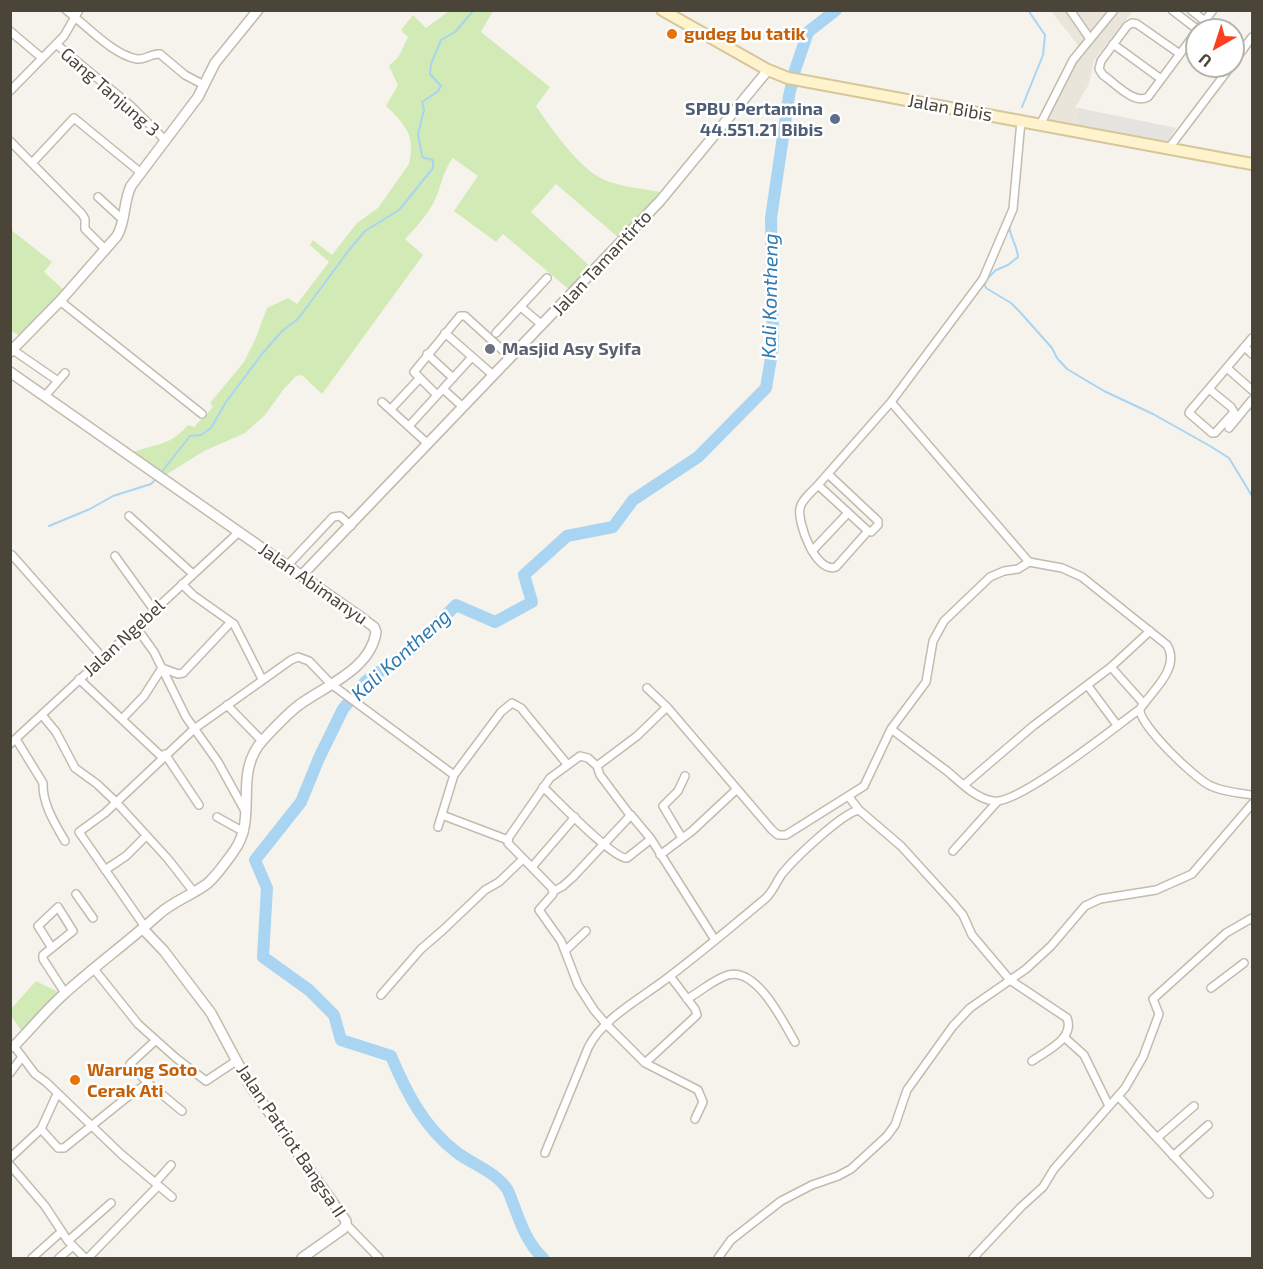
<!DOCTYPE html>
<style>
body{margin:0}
#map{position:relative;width:1263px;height:1269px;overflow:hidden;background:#f6f3ec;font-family:"Exo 2",sans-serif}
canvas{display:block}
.frame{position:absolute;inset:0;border:12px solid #4b4439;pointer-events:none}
.north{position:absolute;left:1185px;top:18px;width:60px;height:60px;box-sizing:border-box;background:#fff;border:2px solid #b7b4b0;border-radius:50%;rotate:219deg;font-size:16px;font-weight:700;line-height:24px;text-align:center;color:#4b4439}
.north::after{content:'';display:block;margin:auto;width:21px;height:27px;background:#fc3f1d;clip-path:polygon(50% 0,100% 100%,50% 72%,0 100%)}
</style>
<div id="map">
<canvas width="1263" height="1269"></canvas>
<div class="frame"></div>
<div class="north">U</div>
</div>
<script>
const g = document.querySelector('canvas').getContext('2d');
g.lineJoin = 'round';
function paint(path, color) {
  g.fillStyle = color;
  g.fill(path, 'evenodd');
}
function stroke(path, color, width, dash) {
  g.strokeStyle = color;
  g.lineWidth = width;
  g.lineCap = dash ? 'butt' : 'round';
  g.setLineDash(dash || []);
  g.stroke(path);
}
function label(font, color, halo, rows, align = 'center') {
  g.font = font + ' "Exo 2",sans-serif';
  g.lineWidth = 5;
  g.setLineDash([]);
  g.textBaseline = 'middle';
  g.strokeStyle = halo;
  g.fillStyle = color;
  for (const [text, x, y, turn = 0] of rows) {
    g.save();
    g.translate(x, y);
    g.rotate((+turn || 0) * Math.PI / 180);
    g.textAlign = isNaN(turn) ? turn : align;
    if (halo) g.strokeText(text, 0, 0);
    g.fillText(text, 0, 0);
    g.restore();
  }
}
const residential = new Path2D(`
 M1051,11H1133L1094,60L1089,84L1075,108H1079L1076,125L1040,119L1078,45Z`);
const green = new Path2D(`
 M449,11H493L481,32L550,87L536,106C550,127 576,163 597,176C615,187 640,188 660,192L619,238L556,184L531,212L593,269L571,291L503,234L496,242L454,211L478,176L453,158C443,170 441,188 434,202C426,216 416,228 405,239L423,255L322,394L302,375L296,376L283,390L265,415L245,433L204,451L164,476L131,453C156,443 169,447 188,425L194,427L213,407L210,403L244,362L255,340L267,308L288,298L297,304L329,262L310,245L313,240L332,255L357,223L378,208L409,164C416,136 405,124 386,106L398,85L389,66L399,56L408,37L401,30L413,15L426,28Z
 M10,229L52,262L44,272L64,290L20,336L11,331Z
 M36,981L60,993L23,1033L11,1016L10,1010Z`);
const parking = new Path2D(`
 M1079,108L1176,128L1167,143L1076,125Z`);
const stream = new Path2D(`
 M1022,107L1043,55L1045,35L1028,10
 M1009,225C1010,238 1017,245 1018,257L1008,265L996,270L984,282L986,288L1011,303L1020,312L1052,348L1057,358L1067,369L1104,391L1153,414L1210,446L1229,458L1252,496
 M160,474L190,436L201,435L211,428L226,402L262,354L282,331L298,319L349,250L365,231L399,210L433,168V160L424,158L422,156L418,134L424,110L422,102L437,92L441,86L430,74L431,64L441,40L455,32L474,10
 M49,526L90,509L113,496L151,484L157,478`);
const river = new Path2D(`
 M543,1258C528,1244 521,1225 514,1206C512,1201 510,1194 507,1189C495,1171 471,1164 455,1151C424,1127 406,1092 391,1056L341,1040L334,1015L309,990L263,957L267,888L255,860L301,802L319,758L343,709L366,681L412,649L456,605L495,622L532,602L524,575L567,536L613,527L633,500L698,457L766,388L773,346L771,218L789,96L795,70L808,32L836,10`);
const minor = new Path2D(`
 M66,10C86,25 113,55 137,59C146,60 151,53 160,54L185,75L204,85
 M1070,10L1090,39
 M1172,10L1198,30
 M1191,10L1216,30
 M1198,30L1213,10
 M10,31L42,58
 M1233,43L1243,50
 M56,44L131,106L165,140
 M1113,44L1161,79
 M1180,54L1137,24L1132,23L1127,26L1101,61L1099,69L1103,75C1115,83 1134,105 1148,97L1197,31
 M1233,63L1252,37
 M10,91L64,36L79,10
 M1041,123L1073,60L1114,10
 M10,141L82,214L85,219V229L106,250
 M1169,148L1231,66
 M32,163L74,118L140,172
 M98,197L123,220
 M60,301L202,414
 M521,307L542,325
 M445,333L493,375
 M496,333L547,278
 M1245,347L1252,354
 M13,350L58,381
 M427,354L453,378
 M1227,368L1252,390
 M443,389L463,407
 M1209,389L1231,407L1234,412L1215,433H1212L1189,413L1190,411L1252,338
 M437,395L414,372L460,316H465L510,357
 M45,396L65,373
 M382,402L428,444
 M891,402L1029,562L1062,568L1082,577L1167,645C1181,668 1152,691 1140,709C1138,724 1196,780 1211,786C1224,792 1239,793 1252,795
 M391,409L419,379
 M409,426L472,357
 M1229,428L1252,400
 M828,474L878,521V525L871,532L868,531L818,485L891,402L983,279L1013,209L1021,121
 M818,485C812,492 802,499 800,508C797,523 816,574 836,567L868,531
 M129,516L193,574
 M812,551L848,513
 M12,555L103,658
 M115,556L154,610
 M287,566L333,517L340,516L351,526
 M182,584L193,595L234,624L262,679
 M136,627L154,652L186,717L218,762L245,811
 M1111,667L1144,704
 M79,679L162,757
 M1088,686L1117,725
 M647,688L667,707L772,830L778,835H786L864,786L891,729L926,682L933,641L944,621L990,577L1004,571L1018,569L1029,562
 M227,705L262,741
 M42,715L56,732L75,768L97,784L116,802L168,859L193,891
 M122,719L144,696L162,668L178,674L183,673L231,622
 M891,729C910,743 928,757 947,771C960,782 975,798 993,801C1017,806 1115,727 1140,709
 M16,739L43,783C42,803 55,824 65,841
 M10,744L239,532
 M165,754L199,805
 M597,766L588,758L580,756L550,778L509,837L508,843L552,888L553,894L539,910L561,941L578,985L594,1010L606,1024L645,1063L698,1090L703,1102L695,1119
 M964,785L1033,726L1111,667L1150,631
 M543,787C557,800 613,859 627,858L651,839
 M849,797L859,810L901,846L952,902L963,915L972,935L1010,980L1067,1018C1075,1039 1046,1051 1032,1061
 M442,815L508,840
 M630,815L600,775L597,766L637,736L667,707
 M217,817L244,832
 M438,827L454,775L501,712L512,703L521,708L567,764
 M682,838L663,806L678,791L685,776
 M953,851L997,802
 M660,855L692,831L737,789
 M532,867L575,817
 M105,870L126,856L146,836
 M554,891L563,886L573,877L631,815L651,839L715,940
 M76,894L93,918
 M145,927L79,832L105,813L194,729L291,660L298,657L309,661L331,684L454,775
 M52,948L38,926L58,907L73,931L43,955V959L65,993
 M565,951L586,931
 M94,969L138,1024L176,1058L206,1081L236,1061
 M1211,988L1244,963
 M381,995L421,949L443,930L485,890L499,882L523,859
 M687,999C700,992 714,979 728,975C757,967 783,1022 795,1042
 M1064,1037L1084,1055L1109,1106
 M156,1040L130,1064L148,1083L182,1111
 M14,1046L35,1074L46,1082L121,1154L172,1197
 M645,1063L697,1015L695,1009L670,976
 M10,1073L22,1057
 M1118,1096L1209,1194
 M41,1129L58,1148H64L126,1098L148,1083
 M1157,1138L1194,1106
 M545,1153L588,1048C602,1018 645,996 670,976C703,951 735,924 766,898C774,890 776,882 782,874C794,859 842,813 859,810
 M1173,1156L1208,1125
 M10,1158L41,1129L57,1094
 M10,1165L45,1206L68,1241L85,1258
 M155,1183L171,1165
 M346,1224L379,1258
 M68,1241L111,1203
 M32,1258L61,1232
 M59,1258L73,1246
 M88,1258L158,1186
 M718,1258L731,1240L781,1201L812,1185L838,1176L851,1169L887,1136L895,1125L907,1090L953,1026L970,1008L1026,969L1051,946L1085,906L1100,899L1156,890L1192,874L1252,804
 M973,1258L1021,1207L1043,1187L1054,1169L1125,1088L1143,1057L1159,1014L1153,999L1226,933L1252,918`);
const tertiary = new Path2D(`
 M10,352L60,301L117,236C126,221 123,202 131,186L198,97L215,63L258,10
 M10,372L362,618L374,627L376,632C371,669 325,686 299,705C286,715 274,728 263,740C232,774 259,816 234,851C226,862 218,874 208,883C193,895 173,901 158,915C128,942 95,966 64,994C46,1010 31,1029 14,1046L10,1047
 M301,576L660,201L768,70
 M143,929L164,951L211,1013L249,1084L346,1221V1224L343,1229L302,1258`);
const secondary = new Path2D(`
 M662,10L768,70L788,78L1252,164`);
const markers = [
 [672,34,6,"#e8710a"],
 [835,119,6,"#5c6f8a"],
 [490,349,6,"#6b7280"],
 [75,1080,6,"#e8710a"]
];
const foodNames = [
 ["gudeg bu tatik",684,34],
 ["Warung Soto",87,1070],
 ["Cerak Ati",87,1091]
];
const streetNames = [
 ["Gang Tanjung 3",110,92,41],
 ["Jalan Bibis",950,108,10],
 ["Jalan Tamantirto",602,263,-47],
 ["Jalan Abimanyu",313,584,35],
 ["Jalan Ngebel",124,638,-43],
 ["Jalan Patriot Bangsa II",291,1141,56]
];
const serviceNames = [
 ["SPBU Pertamina",823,109],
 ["44.551.21 Bibis",823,130]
];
const worshipNames = [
 ["Masjid Asy Syifa",502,349]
];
const waterNames = [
 ["Kali Kontheng",770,296,-89],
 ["Kali Kontheng",401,655,-42]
];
paint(residential, '#eae5da');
paint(green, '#d2eab5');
paint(parking, '#e5e3e0');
stroke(stream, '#a9d4f2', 2);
stroke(river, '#a9d4f2', 12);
stroke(minor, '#c2bbae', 10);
stroke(tertiary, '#c2bbae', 12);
stroke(secondary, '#d6c79b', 14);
stroke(minor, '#fff', 7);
stroke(tertiary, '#fff', 9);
stroke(secondary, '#fff3cd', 10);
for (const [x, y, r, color] of markers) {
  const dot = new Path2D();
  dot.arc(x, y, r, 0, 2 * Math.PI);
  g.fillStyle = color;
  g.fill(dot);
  stroke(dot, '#fff', 2);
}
label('bold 18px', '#c56008', '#fff', foodNames, 'left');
label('18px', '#4b4439', '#fff', streetNames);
label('bold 18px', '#4e5e75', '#fff', serviceNames, 'right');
label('bold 18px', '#5b616d', '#fff', worshipNames, 'left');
label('italic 20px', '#2e7ab2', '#fff', waterNames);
</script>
